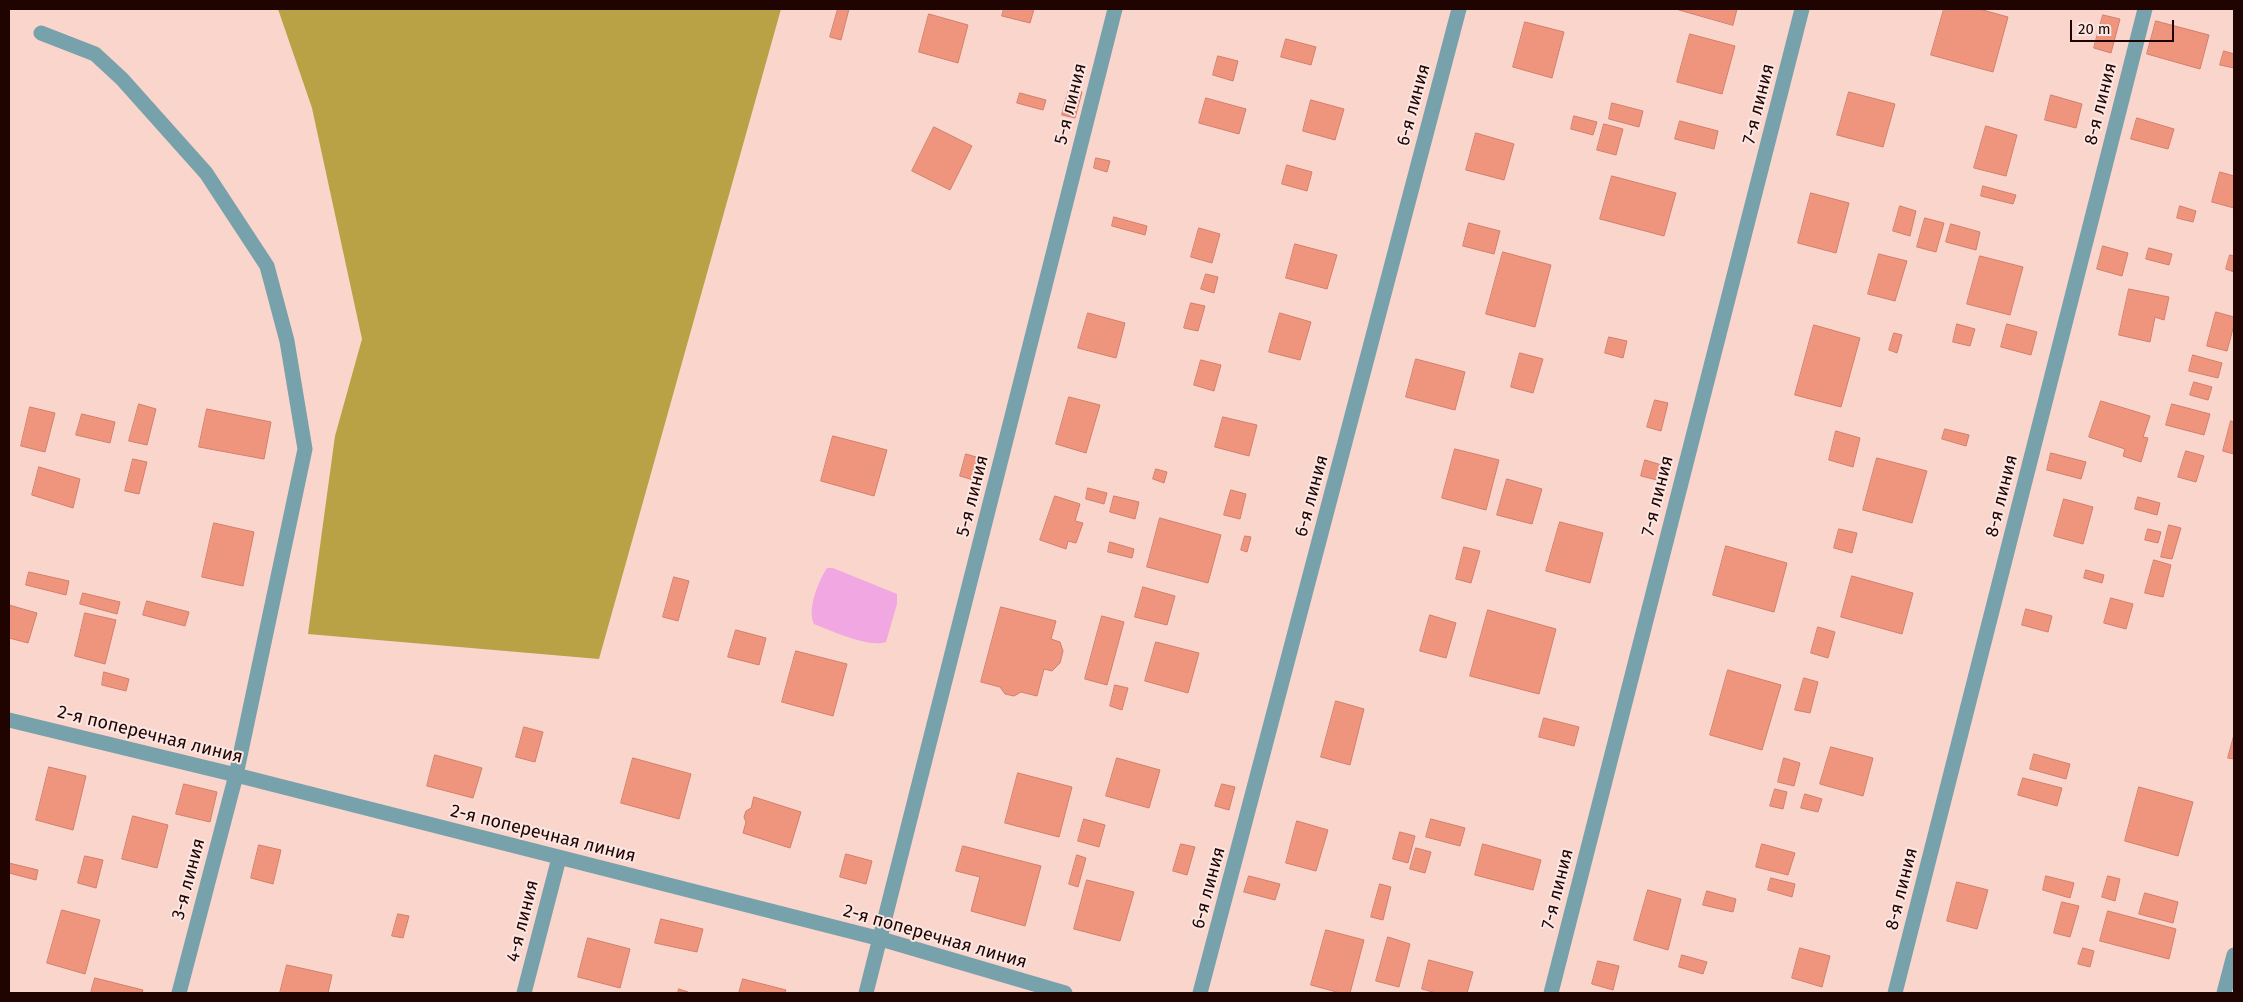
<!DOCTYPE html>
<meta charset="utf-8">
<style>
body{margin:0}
#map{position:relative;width:2243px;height:1002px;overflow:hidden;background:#fad5cc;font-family:"Fira Sans",sans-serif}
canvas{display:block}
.frame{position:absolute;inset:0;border:10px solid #200401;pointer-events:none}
.scale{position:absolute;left:2070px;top:20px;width:104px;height:22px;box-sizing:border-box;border:2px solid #200401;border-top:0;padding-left:6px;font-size:15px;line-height:18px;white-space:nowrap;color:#200401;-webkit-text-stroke:4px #fae7e3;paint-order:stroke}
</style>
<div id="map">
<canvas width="2243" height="1002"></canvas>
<div class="frame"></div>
<div class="scale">20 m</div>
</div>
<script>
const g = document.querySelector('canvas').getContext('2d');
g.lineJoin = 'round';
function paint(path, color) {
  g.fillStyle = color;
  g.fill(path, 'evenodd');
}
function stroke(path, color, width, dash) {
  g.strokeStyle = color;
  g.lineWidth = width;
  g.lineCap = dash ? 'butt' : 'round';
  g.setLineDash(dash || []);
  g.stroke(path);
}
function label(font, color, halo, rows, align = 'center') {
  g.font = font + ' "Fira Sans",sans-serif';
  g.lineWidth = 4;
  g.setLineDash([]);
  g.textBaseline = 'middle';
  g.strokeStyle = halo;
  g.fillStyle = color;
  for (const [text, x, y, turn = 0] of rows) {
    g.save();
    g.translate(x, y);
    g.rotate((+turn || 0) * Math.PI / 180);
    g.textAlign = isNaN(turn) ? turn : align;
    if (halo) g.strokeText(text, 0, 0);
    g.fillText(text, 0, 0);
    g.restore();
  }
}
const forest = new Path2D(`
 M278,9H781L599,659L308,634L335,436L362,339L312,108Z`);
const water = new Path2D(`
 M827,568H833L897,594V604L886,642C868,648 832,631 814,624C807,609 818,582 827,568Z`);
const building = new Path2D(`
 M838,9H849L841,40L830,37Z
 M1004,9H1034L1030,23L1002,16Z
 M1676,9H1737L1733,25Z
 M1944,9H1979L2008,17L1993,72L1931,55Z
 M929,14L968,25L958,63L919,52Z
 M2103,15L2120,19L2111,53L2094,48Z
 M2156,21L2209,35L2200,69L2147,54Z
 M1525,22L1564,32L1552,78L1513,67Z
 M1690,34L1735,46L1722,94L1677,82Z
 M1286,39L1316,47L1311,65L1281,57Z
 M2224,51L2234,54V68L2220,65Z
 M1218,56L1238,61L1233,81L1213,75Z
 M1069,89L1082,92L1075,118L1062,115Z
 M1849,92L1895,104L1883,147L1837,135Z
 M1020,93L1046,100L1043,110L1017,103Z
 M2051,95L2082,104L2076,128L2045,120Z
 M1206,98L1246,109L1239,134L1199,123Z
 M1311,100L1344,109L1335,140L1303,131Z
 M1612,103L1643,111L1639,127L1609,119Z
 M1574,116L1597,122L1593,135L1571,129Z
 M2137,118L2174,129L2168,149L2131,139Z
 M1680,121L1718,131L1714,149L1675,139Z
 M1604,124L1623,129L1616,155L1597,150Z
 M1986,126L2017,135L2006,176L1974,168Z
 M934,127L972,146L950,190L912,171Z
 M1476,133L1514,144L1504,180L1466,170Z
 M1096,158L1110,161L1107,172L1094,168Z
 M1287,165L1312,172L1307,191L1282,184Z
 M2220,172L2234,176V208L2212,202Z
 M1612,176L1676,193L1664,236L1600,219Z
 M1983,186L2016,195L2013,204L1981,196Z
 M1811,193L1849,203L1836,253L1798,243Z
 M1900,206L1916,211L1910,236L1893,231Z
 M2180,206L2196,211L2193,222L2177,218Z
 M1114,217L1147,226L1145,235L1112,226Z
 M1925,218L1944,223L1936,252L1917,247Z
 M1469,223L1500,231L1494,254L1463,246Z
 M1951,224L1980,232L1976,250L1946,242Z
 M1199,228L1220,234L1212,263L1191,257Z
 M1295,244L1337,255L1327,289L1286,278Z
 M2103,246L2128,253L2122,276L2097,269Z
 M2149,248L2172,254L2169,265L2146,259Z
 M1503,252L1551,265L1535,327L1486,314Z
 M1879,254L1907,261L1895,301L1868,294Z
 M2230,255L2234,256V272L2226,269Z
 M1980,256L2023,267L2010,315L1967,304Z
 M1206,274L1218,277L1214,293L1201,289Z
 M2129,289L2169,297L2164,320L2155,317L2150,342L2119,335Z
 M1191,303L1205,306L1198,331L1184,328Z
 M2216,312L2234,317V325L2227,351L2207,346Z
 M1088,313L1125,323L1116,358L1078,348Z
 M1280,313L1311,322L1300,360L1269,352Z
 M1957,324L1975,329L1970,346L1953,342Z
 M2007,324L2037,332L2031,355L2001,347Z
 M1814,325L1860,338L1841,407L1795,395Z
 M1894,333L1902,335L1897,353L1889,350Z
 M1609,337L1627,341L1623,358L1605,353Z
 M1520,353L1543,359L1533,393L1511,387Z
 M2193,355L2222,363L2218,378L2189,371Z
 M1416,359L1465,372L1455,410L1406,397Z
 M1201,360L1221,365L1214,391L1194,385Z
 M2194,382L2212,387L2208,400L2190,395Z
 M1069,397L1100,405L1086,453L1056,444Z
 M1655,400L1668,403L1661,431L1647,427Z
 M2101,401L2150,416L2143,437L2148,438L2141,462L2123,456L2125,449L2089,437Z
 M139,404L156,409L147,445L129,441Z
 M2172,404L2210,414L2204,435L2166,425Z
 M30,407L55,413L45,452L21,446Z
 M207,409L271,422L264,459L199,447Z
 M82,414L115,422L110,443L76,435Z
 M1223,417L1257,425L1249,456L1215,447Z
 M2231,421L2234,422V454L2223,451Z
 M1945,429L1969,435L1966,446L1942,439Z
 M1836,431L1860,438L1853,467L1829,460Z
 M833,436L887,450L874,496L821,481Z
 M1455,449L1499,460L1486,510L1442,498Z
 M2186,451L2204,456L2196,482L2178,477Z
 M2051,453L2086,462L2081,479L2047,470Z
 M966,454L986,460L980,482L960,476Z
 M1877,458L1927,471L1912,523L1863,510Z
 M133,459L147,462L139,494L125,491Z
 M1645,460L1665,466L1661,481L1641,476Z
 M39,467L80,479L73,508L32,495Z
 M1156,469L1167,472L1164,483L1153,479Z
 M1507,479L1542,489L1532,524L1497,515Z
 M1088,488L1107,493L1104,504L1086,499Z
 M1231,490L1246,494L1240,519L1224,515Z
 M1055,496L1080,504L1075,521L1083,523L1076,543L1068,541L1066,549L1040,540Z
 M1114,496L1139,502L1135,519L1110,512Z
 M2138,497L2160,503L2157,515L2135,509Z
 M2064,499L2093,507L2083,544L2054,536Z
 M1160,518L1221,535L1208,583L1147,567Z
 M1560,522L1603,533L1590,583L1546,571Z
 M214,523L254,532L243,586L202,577Z
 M2169,525L2181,528L2172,559L2161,557Z
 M1839,529L1857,533L1852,553L1834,548Z
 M2148,529L2161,532L2158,543L2145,540Z
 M1245,536L1251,537L1247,552L1241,550Z
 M1110,542L1134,549L1132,558L1108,552Z
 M1726,546L1787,563L1774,612L1713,595Z
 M1464,547L1480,551L1471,583L1456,579Z
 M2154,560L2171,565L2163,597L2145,593Z
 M2086,570L2104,575L2102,583L2084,578Z
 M29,572L69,581L66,595L26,585Z
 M1852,576L1913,593L1902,634L1841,617Z
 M674,577L689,581L678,621L663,617Z
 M1143,587L1175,596L1167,625L1135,617Z
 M83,593L120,602L117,614L80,604Z
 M2111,598L2133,604L2126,629L2104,623Z
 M147,601L189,612L185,626L143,615Z
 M9,605L37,613L28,643L9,638Z
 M1001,607L1056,621L1051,639L1060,642L1063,651L1060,663L1052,671L1044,669L1037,696L1021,692L1014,696L1005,694L1000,687L981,682Z
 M2026,609L2052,616L2048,632L2022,625Z
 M1488,610L1556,629L1539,694L1470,676Z
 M85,613L116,620L105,664L75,656Z
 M1430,615L1456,623L1446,658L1420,651Z
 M1102,616L1124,622L1107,685L1085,679Z
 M1818,627L1835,632L1828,658L1811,653Z
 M736,630L766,638L759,665L728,657Z
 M1156,642L1199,653L1188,693L1145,681Z
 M796,651L847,664L833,716L782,702Z
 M1728,670L1781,685L1762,750L1710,735Z
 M104,672L129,679L126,691L102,685Z
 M1804,678L1818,682L1810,713L1795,710Z
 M1115,685L1128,688L1122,710L1110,706Z
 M1336,701L1364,709L1350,765L1321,757Z
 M1544,718L1579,727L1574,746L1539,737Z
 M524,727L543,732L535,762L516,757Z
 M2234,735V759L2228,758Z
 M1831,747L1873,758L1863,796L1820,784Z
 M2034,754L2070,764L2066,779L2030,769Z
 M435,755L482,768L473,798L427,786Z
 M633,758L691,774L679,819L621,803Z
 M1117,758L1160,770L1149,808L1106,796Z
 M1784,758L1800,763L1794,786L1778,782Z
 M49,767L86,776L73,830L36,820Z
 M1018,773L1072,787L1059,837L1005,823Z
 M2023,778L2062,788L2057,806L2018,795Z
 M184,784L217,792L210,822L176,814Z
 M1222,784L1235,787L1229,810L1215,806Z
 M2139,787L2193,802L2178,856L2125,841Z
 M1775,789L1787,792L1783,809L1770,806Z
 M1805,794L1822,799L1818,812L1801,808Z
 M754,797L801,812L790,848L743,833L746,822L744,817L746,811L751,808Z
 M133,816L168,825L157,868L122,859Z
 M1084,819L1105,825L1099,847L1078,841Z
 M1431,819L1465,828L1460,846L1426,837Z
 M1297,821L1328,830L1316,871L1286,863Z
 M1400,832L1415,836L1408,863L1393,859Z
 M1181,844L1195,847L1187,875L1173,871Z
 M1483,844L1541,860L1533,890L1475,875Z
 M1762,844L1795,853L1788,875L1756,867Z
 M259,845L281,850L273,884L251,878Z
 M963,846L1041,866L1025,926L971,911L980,877L956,871Z
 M1416,848L1431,852L1425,873L1410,869Z
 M846,854L872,861L866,884L840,877Z
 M1077,855L1086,858L1078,887L1069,884Z
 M85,856L103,860L96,888L78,883Z
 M9,863L38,870L36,880L9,873Z
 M1249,876L1280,884L1275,900L1244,892Z
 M2046,876L2074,883L2070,898L2043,890Z
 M2108,876L2120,879L2115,901L2102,897Z
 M1771,878L1795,884L1792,897L1768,890Z
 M1087,880L1134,892L1120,941L1074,929Z
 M1957,882L1988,890L1977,929L1947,921Z
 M1380,884L1391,887L1383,920L1371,917Z
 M1648,890L1681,899L1668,950L1634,940Z
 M1707,891L1736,899L1733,912L1703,905Z
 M2145,893L2178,902L2173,923L2139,914Z
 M2062,902L2079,906L2070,937L2054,933Z
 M62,910L100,920L85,974L47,963Z
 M2108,911L2176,929L2169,959L2100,941Z
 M398,914L409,916L403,938L392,936Z
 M661,919L703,929L697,952L655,943Z
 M1326,930L1364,940L1350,993H1340L1311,985Z
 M1388,937L1410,944L1399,987L1376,981Z
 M588,938L630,949L620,988L578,977Z
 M1800,948L1830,956L1822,987L1792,978Z
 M2083,948L2094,951L2090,967L2078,964Z
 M1682,955L1707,962L1703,974L1679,967Z
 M1429,960L1473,972L1467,993H1436L1422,989Z
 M1598,961L1619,966L1613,990L1592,984Z
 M287,965L332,975L328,993H280Z
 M95,978L143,990L142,993H91Z
 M743,979L786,990L785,993H739Z
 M679,989L688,992V993H678Z`);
const minor = new Path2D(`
 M41,33L95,54L122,79L206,173L267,266L287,341L305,449L236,775L179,993
 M9,720L236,775L881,939L1065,993
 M524,993L559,858
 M866,993L1115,9
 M1200,993L1459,9
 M1551,993L1802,9
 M1895,993L2145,9
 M2224,993L2234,955`);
const streetNames = [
 ["5-я линия",1071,104,-76],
 ["7-я линия",1759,104,-76],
 ["8-я линия",2101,104,-76],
 ["6-я линия",1414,105,-75],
 ["5-я линия",973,496,-76],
 ["6-я линия",1312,496,-75],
 ["7-я линия",1658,496,-76],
 ["8-я линия",2002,496,-76],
 ["2-я поперечная линия",150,735,14],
 ["2-я поперечная линия",543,834,14],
 ["3-я линия",189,879,-75],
 ["6-я линия",1209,888,-75],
 ["7-я линия",1558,889,-76],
 ["8-я линия",1902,889,-76],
 ["4-я линия",523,921,-76],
 ["2-я поперечная линия",935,937,16]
];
paint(forest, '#b9a146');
paint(water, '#f1a7e1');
paint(building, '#ef957e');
stroke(building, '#d17f6b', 1);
stroke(minor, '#77a1ab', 15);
label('18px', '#200401', '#fae7e3', streetNames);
</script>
